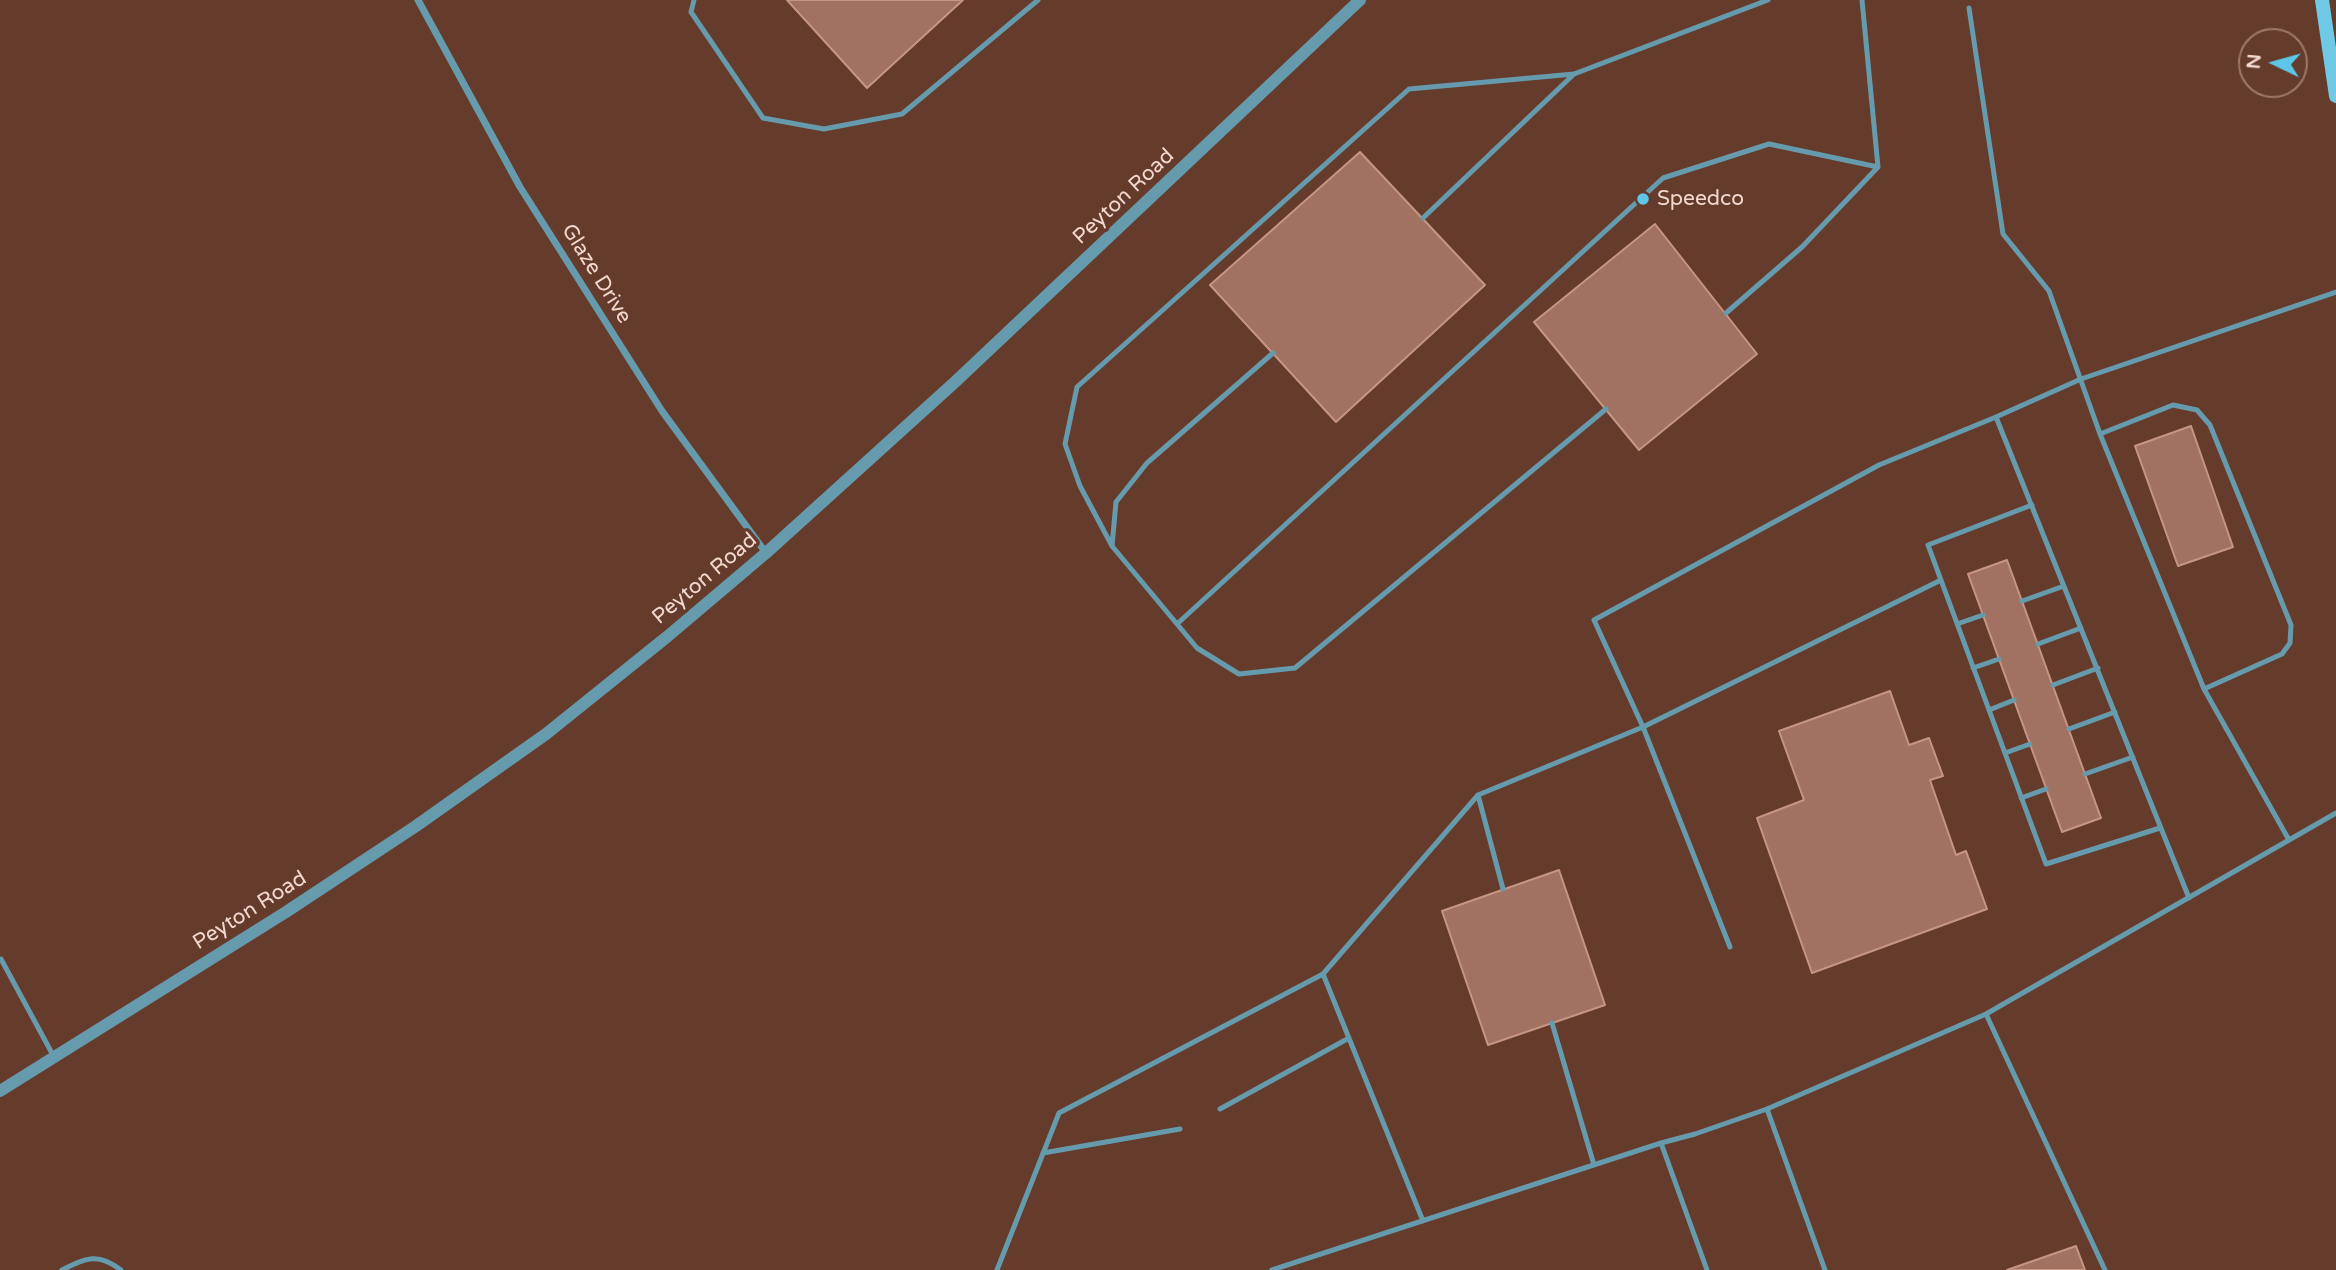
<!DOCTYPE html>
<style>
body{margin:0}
#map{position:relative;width:2336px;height:1270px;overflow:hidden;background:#653b2c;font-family:"Varela Round",sans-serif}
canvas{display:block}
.north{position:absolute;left:2238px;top:28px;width:70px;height:70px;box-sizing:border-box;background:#653b2c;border:2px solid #9e7a6d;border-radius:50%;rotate:275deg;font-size:19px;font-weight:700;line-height:28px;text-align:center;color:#f3d8cf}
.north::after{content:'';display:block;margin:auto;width:24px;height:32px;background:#5cc7e8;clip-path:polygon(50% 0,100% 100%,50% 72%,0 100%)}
</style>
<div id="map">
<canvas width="2336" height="1270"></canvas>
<div class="north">N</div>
</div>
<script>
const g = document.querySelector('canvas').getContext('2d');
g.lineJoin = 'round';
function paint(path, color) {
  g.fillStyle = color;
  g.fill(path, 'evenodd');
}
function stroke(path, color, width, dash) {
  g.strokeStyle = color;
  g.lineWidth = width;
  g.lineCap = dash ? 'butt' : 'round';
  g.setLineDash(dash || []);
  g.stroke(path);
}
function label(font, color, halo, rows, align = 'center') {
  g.font = font + ' "Varela Round",sans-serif';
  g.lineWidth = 7;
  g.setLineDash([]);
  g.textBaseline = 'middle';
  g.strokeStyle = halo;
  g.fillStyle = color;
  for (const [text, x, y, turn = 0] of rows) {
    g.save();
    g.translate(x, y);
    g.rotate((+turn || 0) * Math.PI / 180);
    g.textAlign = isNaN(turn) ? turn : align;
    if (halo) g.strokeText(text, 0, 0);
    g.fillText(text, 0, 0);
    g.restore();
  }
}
const building = new Path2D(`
 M787,0H963L867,88Z
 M1360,152L1485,285L1336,422L1210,285Z
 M1655,224L1757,354L1639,450L1534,322Z
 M2191,426L2233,547L2178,566L2135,446Z
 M2007,560L2101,818L2062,832L1968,574Z
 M1890,691L1909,745L1929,738L1943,776L1930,780L1956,855L1966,851L1987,909L1812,973L1757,818L1804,800L1779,731Z
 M1559,870L1605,1005L1488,1045L1442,911Z
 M2076,1246L2085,1270H2007Z`);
const service = new Path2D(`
 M694,0L691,12L763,118L824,129L902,114L1038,0
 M1969,8L2003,234L2049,291L2100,434L2204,689L2289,840
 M1423,218L1574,74
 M1726,313L1802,247L1878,167L1862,0
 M1606,409L1295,668L1239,674L1197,648L1112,546L1080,486L1065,444L1077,387L1409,89L1574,74L1768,0
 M2100,434L2173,405L2197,410L2210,425L2291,625L2290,643L2282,654L2204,689
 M2032,505L1928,545L2046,864L2160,828
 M1112,546L1116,502L1147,463L1273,353
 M1941,580L1643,727L1594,620L1879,465L1996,417
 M2022,601L2064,586
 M1177,624L1663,178L1769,144L1878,167
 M1957,624L1983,615
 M2038,644L2081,628
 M1973,668L1999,659
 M2053,685L2098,668
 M1989,710L2014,700
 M2069,729L2115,712
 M2005,753L2030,744
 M2085,774L2133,757
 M1478,795L1503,889
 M2021,798L2046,789
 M2189,898L1996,417L2081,379L2336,292
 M1,959L54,1057
 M1323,974L1478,795L1643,727L1730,947
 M1986,1014L2105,1270
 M1552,1023L1594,1165
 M1220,1109L1349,1038
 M1661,1143L1707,1270
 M1043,1153L1180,1129
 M62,1270C86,1258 98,1252 121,1270
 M997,1270L1059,1113L1323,974L1423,1221
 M1272,1270L1661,1143L1695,1134L1767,1109
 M1825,1270L1767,1109L1986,1014L2336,813`);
const minor = new Path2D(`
 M418,0L520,187L662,411L766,553`);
const tertiary = new Path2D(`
 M0,1091L286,912L416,826L546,734L668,636L766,553L955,382L1360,0`);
const secondary = new Path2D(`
 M2322,0L2336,96`);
const markers = [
 [1643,199,7,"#5cc7e8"]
];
const streetNames = [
 ["Peyton Road",1124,197,-43],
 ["Glaze Drive",596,274,58],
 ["Peyton Road",705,579,-40],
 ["Peyton Road",250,911,-32]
];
const poiNames = [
 ["Speedco",1657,199]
];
paint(building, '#a17261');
stroke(building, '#c69583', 2);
stroke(service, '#669bad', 5);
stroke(minor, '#669bad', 7);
stroke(tertiary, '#669bad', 12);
stroke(secondary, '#70cae6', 14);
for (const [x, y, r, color] of markers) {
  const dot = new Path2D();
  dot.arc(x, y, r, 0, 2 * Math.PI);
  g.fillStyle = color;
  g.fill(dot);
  stroke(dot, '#653b2c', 2.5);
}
label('21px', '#f3d8cf', '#653b2c', streetNames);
label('21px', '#f3d8cf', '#653b2c', poiNames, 'left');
</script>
